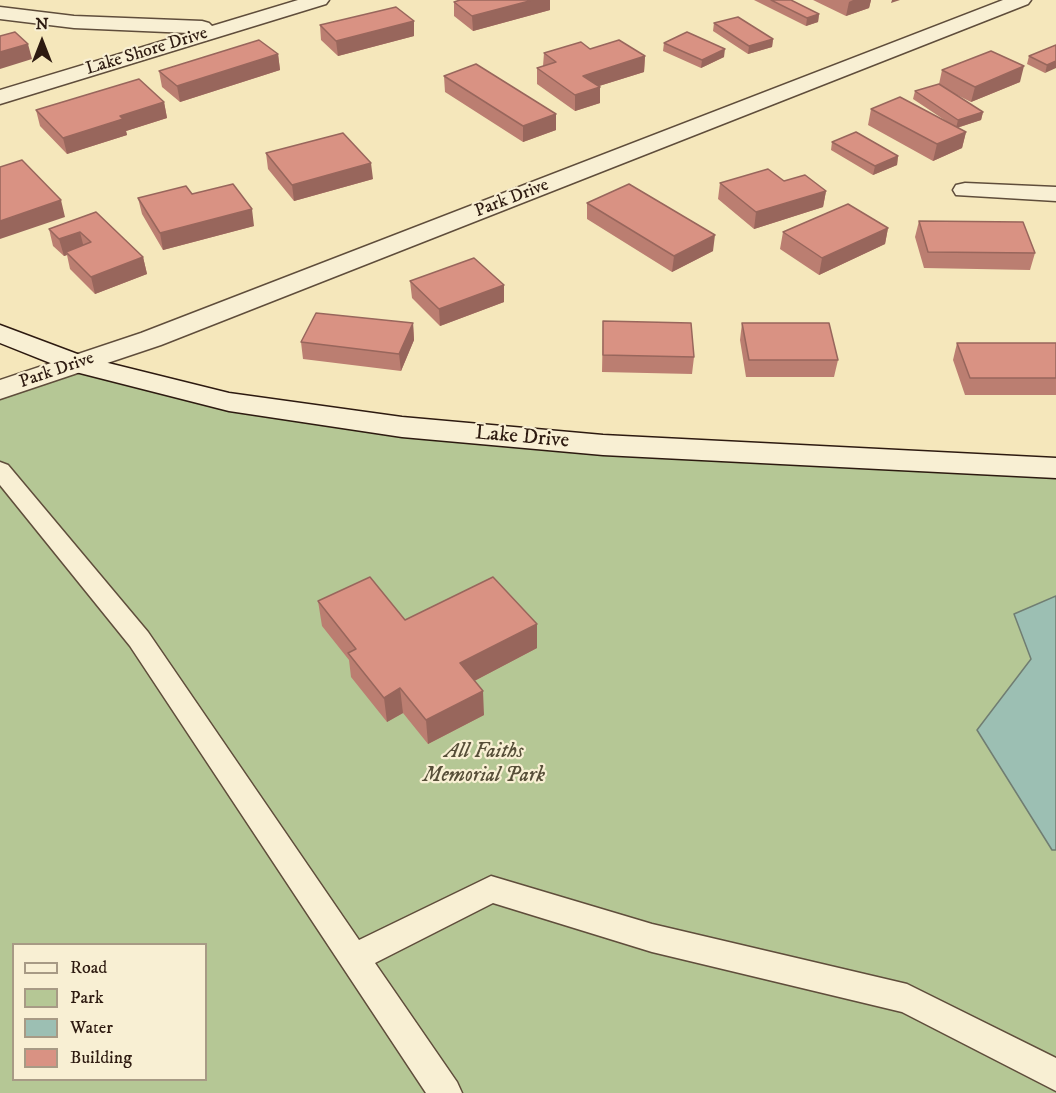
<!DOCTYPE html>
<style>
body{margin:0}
#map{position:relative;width:1056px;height:1093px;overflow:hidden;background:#f5e7bb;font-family:"IM FELL DW Pica",serif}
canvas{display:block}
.legend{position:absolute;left:12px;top:943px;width:195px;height:138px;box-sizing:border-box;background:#f8efd3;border:2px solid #a79a85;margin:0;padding:8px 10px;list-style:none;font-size:18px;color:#2d1a10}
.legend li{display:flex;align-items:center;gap:12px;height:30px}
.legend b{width:30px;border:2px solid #a79a85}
.north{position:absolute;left:12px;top:12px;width:60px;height:60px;-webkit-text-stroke:4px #f8efd3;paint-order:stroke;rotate:0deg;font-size:16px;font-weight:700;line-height:24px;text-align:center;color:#2d1a10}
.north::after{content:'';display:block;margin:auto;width:21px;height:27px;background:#2d1a10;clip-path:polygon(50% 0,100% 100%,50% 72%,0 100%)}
</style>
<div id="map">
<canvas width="1056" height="1093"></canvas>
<ul class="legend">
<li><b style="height:8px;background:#f8efd3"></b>Road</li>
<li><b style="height:16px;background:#b5c795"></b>Park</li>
<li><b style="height:16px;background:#9cbfb3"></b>Water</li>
<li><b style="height:16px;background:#d99283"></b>Building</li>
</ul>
<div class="north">N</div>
</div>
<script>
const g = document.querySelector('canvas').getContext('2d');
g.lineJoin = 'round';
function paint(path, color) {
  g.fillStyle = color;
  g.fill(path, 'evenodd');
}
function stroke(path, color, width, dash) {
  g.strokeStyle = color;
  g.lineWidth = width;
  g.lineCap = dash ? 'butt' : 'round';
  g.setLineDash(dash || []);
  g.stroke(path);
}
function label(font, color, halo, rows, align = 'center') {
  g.font = font + ' "IM FELL DW Pica",serif';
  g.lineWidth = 4.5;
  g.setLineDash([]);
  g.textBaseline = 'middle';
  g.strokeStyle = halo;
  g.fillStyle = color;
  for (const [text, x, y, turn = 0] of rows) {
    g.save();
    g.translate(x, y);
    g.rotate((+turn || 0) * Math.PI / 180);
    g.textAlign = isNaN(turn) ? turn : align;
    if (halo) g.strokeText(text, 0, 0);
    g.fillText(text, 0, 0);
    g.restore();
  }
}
const green = new Path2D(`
 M78,364L402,427L1056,468V1093H0V390ZM14,944H206V1080H14Z`);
const water = new Path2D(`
 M1056,596V850H1052L977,730L1031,659L1014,614Z`);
const lane = new Path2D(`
 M0,462L8,465L148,632L359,940L491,876L652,924L907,984L1056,1058V1091L902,1012L652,952L493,903L375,963L457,1082L462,1093H426L130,646L0,485Z`);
const street = new Path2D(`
 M298,0H329L326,4L0,104V90L189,33L74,28L0,19V7L74,16L202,21L209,23L212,26Z
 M1003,0H1031L1028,4L161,345L0,399V380L141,333Z
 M965,183L1056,187V201L956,195L953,190L956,185Z`);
const secondary = new Path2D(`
 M0,325L88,358L229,393L402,417L603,435L1056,458V478L603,455L402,437L229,411L68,370L0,343Z`);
const wall = new Path2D(`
 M460,0H550V10L473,31L454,16V2Z
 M754,0H791L819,14L818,22L806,26Z
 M813,0H871L869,8L846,16Z
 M414,21V36L338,56L321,40L320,25Z
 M714,23L773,39L772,47L748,54L713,31Z
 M664,43L724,57L701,68L663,51Z
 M1056,45L1045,73L1027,64L1029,56Z
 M590,49L645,56L644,72L599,86L600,87V103L575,111L537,84V68L543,66L544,53Z
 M278,54L280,70L180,102L162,87L159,71Z
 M942,70L1020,82L971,102L953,93L983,112L981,120L957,128L966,132L962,148L933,161L868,125L871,109L949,123L913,99L915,91L939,84Z
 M444,76L556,114V130L523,142L445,92Z
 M164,102L167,118L126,131L127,135L67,154L40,126L36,110Z
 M832,142L898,156L897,165L873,175L831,150Z
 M266,153L373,179L294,201L268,169Z
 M720,183L826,191L823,207L754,229L718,199Z
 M192,194L254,226L163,250L142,214L138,198Z
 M587,203L713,251L672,272L587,219Z
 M96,212L143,257L147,274L95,294L70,269L67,255L64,256L53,246L49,229Z
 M919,221L1035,253L1030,270L924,268L915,237Z
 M888,228L885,244L819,275L780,249L783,232Z
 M410,281L504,285V302L440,326L412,298Z
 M603,321L694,357L692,374L602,372Z
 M413,323L414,340L401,371L303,359L301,342Z
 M742,323L838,360L834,377H746L740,340Z
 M957,343H1056V395H965L953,360Z
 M318,601L405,620L537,624V648L474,681L484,715L428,744L403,713L387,722L351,677L349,660L322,626Z`);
const shadedWall = new Path2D(`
 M533,0H550V10L473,31L472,16Z
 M853,0H871L869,8L846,16L849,2Z
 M892,0H900L891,3Z
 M819,14L818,22L806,26L807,18Z
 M414,21V36L338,56L336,41Z
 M773,39L772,47L748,54L749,46Z
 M28,44L32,59L0,69V52Z
 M725,49L724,57L701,68L702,60Z
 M278,54L280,70L180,102L177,86Z
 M645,56L644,72L583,91V76Z
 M1056,61V68L1045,73L1047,65Z
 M1024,66L1020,82L971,102L975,87Z
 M600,87V103L575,111V95Z
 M164,102L167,118L126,131L127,135L67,154L63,138L120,116Z
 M983,112L981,120L956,128L958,120Z
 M556,114V130L523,142V126Z
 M966,132L962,148L933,161L937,144Z
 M898,156L897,165L873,175L875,166Z
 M371,163L373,179L294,201L292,185Z
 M826,191L823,207L754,229L756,212Z
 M61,200L65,217L0,239V221Z
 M252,209L254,226L163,250L160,233Z
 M888,228L885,244L819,275L822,258Z
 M80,232L84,248L66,252L67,255L64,256L59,239Z
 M715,235L713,251L672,272L674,256Z
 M143,257L147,274L95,294L91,277Z
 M504,285V302L440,326L439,309Z
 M413,323L414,340L401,371L399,354Z
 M537,624V648L461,688L460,663Z
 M400,688L403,713L387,722L384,698Z
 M483,691L484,715L428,744L426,720Z`);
const building = new Path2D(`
 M460,0H533L472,16L454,2Z
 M771,0H791L819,14L807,18Z
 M396,7L414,21L336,41L320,25Z
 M738,17L773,39L749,46L714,23Z
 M15,32L28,44L0,52V36Z
 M687,32L725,49L702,60L664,43Z
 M259,40L278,54L177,86L159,71Z
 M619,40L645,56L583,76L600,87L575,95L537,68L556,62L544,53L581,42L590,49Z
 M1056,45V61L1047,65L1029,56Z
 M991,51L1024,66L975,87L942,70Z
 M476,64L556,114L523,126L444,76Z
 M139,79L164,102L120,116L123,119L63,138L36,110Z
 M939,84L983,112L958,120L915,91Z
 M900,97L966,132L937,144L871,109Z
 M856,132L898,156L875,166L832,142Z
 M343,133L371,163L292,185L266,153Z
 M22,160L61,200L0,221V167Z
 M768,169L784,181L805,175L826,191L756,212L720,183Z
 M233,184L252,209L160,233L138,198L186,186L192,194Z
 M629,184L715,235L674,256L587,203Z
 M848,204L888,228L822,258L783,232Z
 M96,212L143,257L91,277L66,252L91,242L80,232L59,239L49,229Z
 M919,221L1023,222L1035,253L928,252Z
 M474,258L504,285L439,309L410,281Z
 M316,313L413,323L399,354L301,342Z
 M603,321L691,323L694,357L603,355Z
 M742,323H829L838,360H749Z
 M957,343H1056V378H970Z
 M370,577L405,620L493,577L537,624L460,663L483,691L426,720L400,688L384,698L348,653L356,649L318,601Z`);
const farStreetnames = [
 ["Lake Shore Drive",147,52,-17],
 ["Park Drive",512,199,-21],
 ["Park Drive",57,371,-19]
];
const streetNames = [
 ["Lake Drive",522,438,5]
];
const parkNames = [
 ["All Faiths",484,753],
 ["Memorial Park",484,777]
];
paint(green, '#b5c795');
paint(water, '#9cbfb3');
stroke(water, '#707d72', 1.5);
stroke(lane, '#5f4d3b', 3);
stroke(street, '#5f4d3b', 3);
stroke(secondary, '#2d1a10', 3);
paint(lane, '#f8efd3');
paint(street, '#f8efd3');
paint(secondary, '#f8efd3');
paint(wall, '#bb7e71');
paint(shadedWall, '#98665c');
paint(building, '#d99283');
stroke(building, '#98665c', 1.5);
label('18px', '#2d1a10', '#f8efd3', farStreetnames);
label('21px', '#2d1a10', '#f8efd3', streetNames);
label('italic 21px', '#564e38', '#f8efd3', parkNames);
</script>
